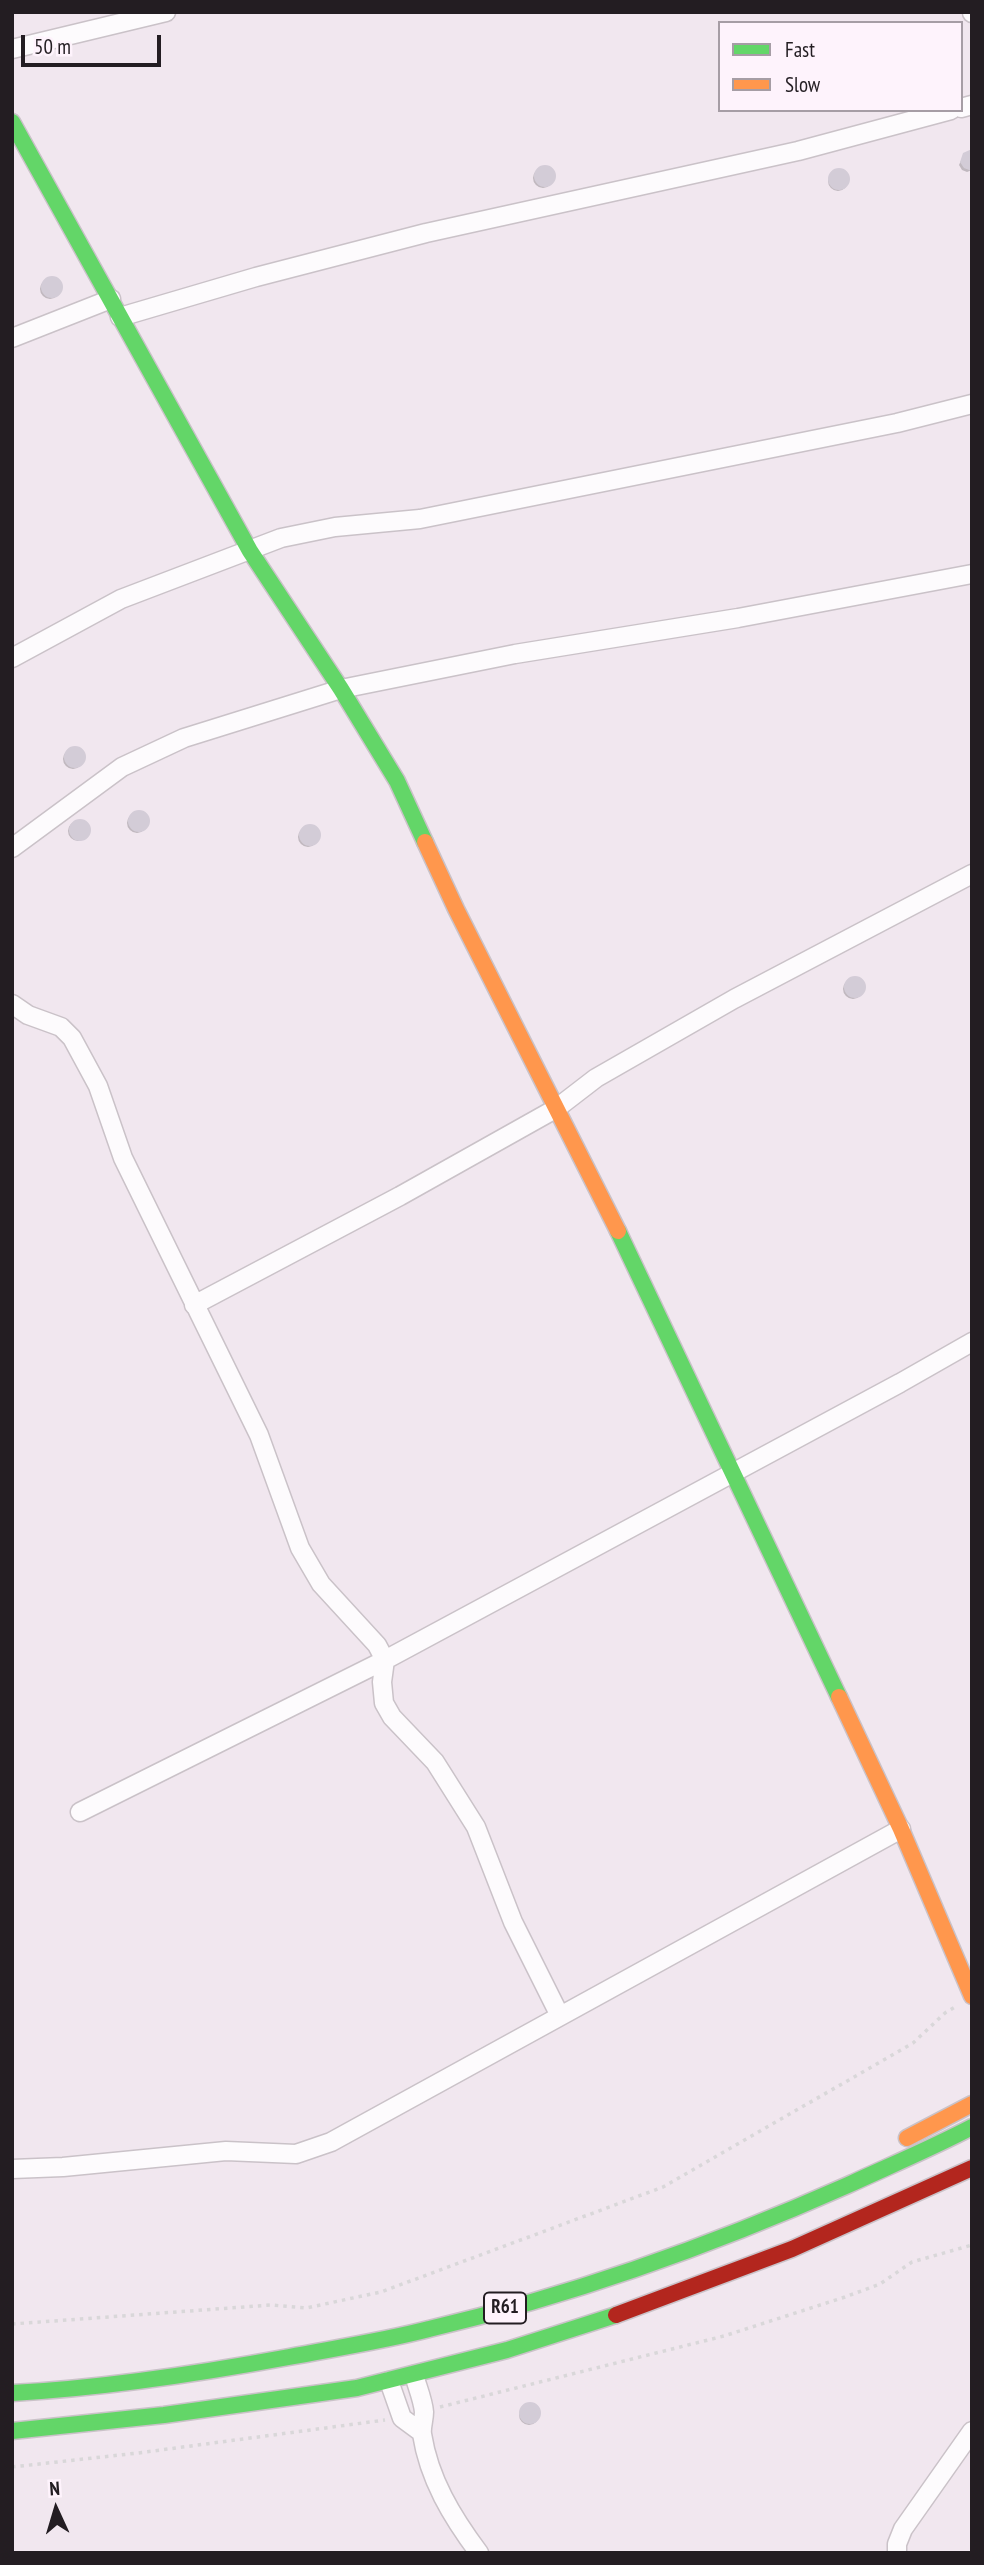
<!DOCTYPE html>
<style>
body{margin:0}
#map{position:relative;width:984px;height:2565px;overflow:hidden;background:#f1e7ef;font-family:"PT Sans Narrow",sans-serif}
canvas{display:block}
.frame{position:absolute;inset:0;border:14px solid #231d22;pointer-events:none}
.legend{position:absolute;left:718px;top:21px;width:245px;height:91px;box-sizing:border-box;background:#fef3fc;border:2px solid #a69da5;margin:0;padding:9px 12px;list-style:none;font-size:21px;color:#231d22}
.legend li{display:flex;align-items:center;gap:14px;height:35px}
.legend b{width:35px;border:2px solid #a69da5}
.north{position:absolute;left:21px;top:2474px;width:70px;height:70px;-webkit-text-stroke:5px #fef3fc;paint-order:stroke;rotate:356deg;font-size:19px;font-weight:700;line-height:28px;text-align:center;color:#231d22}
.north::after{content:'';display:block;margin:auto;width:24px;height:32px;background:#231d22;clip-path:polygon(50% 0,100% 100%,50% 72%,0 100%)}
.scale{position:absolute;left:21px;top:35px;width:140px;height:32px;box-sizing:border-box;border:4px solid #231d22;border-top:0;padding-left:9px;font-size:21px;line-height:24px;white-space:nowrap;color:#231d22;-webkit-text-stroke:5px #fef3fc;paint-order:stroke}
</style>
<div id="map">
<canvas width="984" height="2565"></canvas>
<div class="frame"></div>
<ul class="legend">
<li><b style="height:9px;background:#63d668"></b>Fast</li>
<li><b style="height:9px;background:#ff974d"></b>Slow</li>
</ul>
<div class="north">N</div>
<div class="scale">50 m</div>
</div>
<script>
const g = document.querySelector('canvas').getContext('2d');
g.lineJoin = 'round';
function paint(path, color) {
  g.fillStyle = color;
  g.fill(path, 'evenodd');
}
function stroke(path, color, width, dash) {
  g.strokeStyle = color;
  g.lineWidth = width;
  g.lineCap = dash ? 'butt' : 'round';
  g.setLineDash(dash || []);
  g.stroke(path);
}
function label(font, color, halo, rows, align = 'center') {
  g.font = font + ' "PT Sans Narrow",sans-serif';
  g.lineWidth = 6;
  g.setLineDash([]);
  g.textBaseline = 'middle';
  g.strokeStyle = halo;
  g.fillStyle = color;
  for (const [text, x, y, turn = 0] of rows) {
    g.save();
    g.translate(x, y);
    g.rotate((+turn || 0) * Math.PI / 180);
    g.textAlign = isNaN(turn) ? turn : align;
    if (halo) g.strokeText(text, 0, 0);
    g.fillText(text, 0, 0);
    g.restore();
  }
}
const shadow = new Path2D(`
 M964,154L972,170L967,172L962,170L959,165Z
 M533 178a10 10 0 1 1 20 0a10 10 0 1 1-20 0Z
 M828 181a10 10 0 1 1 20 0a10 10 0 1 1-20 0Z
 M40 289a10 10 0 1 1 20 0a10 10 0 1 1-20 0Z
 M63 759a10 10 0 1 1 20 0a10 10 0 1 1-20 0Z
 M127 823a10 10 0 1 1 20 0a10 10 0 1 1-20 0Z
 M68 831a10 10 0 1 1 20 0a10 10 0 1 1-20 0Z
 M298 837a10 10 0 1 1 20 0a10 10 0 1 1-20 0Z
 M843 989a10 10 0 1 1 20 0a10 10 0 1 1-20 0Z
 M519 2415a10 10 0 1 1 20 0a10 10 0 1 1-20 0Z`);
const building = new Path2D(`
 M972,149V171L964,168L960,162L963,153Z
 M534 176a11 11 0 1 1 22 0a11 11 0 1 1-22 0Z
 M828 179a11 11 0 1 1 22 0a11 11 0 1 1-22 0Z
 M41 287a11 11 0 1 1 22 0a11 11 0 1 1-22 0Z
 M64 757a11 11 0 1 1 22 0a11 11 0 1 1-22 0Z
 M128 821a11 11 0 1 1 22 0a11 11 0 1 1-22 0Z
 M69 830a11 11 0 1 1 22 0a11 11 0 1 1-22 0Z
 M299 835a11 11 0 1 1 22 0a11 11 0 1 1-22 0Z
 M844 987a11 11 0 1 1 22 0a11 11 0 1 1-22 0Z
 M519 2413a11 11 0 1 1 22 0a11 11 0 1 1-22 0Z`);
const path = new Path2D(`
 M12,2324L271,2305L306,2308L381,2292L663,2187L913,2043L945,2013L955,2007
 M440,2407L724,2336L845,2297L880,2284L912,2262L972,2245
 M12,2467L138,2453L385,2420`);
const street = new Path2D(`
 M972,12V13
 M12,49L166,12
 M961,108L972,105
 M120,317L256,277L426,233L798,151L951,110
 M12,338L111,299
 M12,658L121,599L281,538L335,527L420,519L897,423L972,404
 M12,848L122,767L184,738L341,689L515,654L738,618L972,574
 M12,1004L28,1015L61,1027L72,1038L98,1086L123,1158L259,1435L300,1548L321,1584L377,1645L385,1660L382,1682L384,1703L392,1717L435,1762L476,1827L513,1922L560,2016
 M194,1305L400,1196L557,1108L596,1078L734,999L972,874
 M80,1812L385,1660L900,1383L972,1342
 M12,2169L63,2167L226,2151L296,2154L331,2142L901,1829
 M414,2375C417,2386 423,2400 424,2412C424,2420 421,2427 422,2434C429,2479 452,2517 479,2553
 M389,2381L402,2418L421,2432
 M897,2553V2544L903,2529L972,2431`);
const fast = new Path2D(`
 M12,122L250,551L341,689L397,781L425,842
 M618,1231L839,1697
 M12,2393C105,2388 197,2374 289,2357C336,2348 383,2341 429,2329C573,2295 713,2245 848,2185C889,2166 932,2148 972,2127
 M12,2431L164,2415L357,2388L507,2350L616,2315`);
const slow = new Path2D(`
 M425,842L456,909L618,1231
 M839,1697L901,1829L972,1996
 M907,2138L972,2104`);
const jam = new Path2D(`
 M616,2315L792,2249L972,2168`);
const shields = [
 [505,2308,42]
];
const shieldNames = [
 ["R61",505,2308]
];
paint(shadow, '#0003');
paint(building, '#d3ccd7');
stroke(street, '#cac2c8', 21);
stroke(fast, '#cac2c8', 19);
stroke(slow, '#cac2c8', 19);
stroke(jam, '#cac2c8', 19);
stroke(path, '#d9d7d9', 3.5, [3.5, 5]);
stroke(street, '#fdfbfd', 18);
stroke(fast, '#63d668', 16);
stroke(slow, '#ff974d', 16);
stroke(jam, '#b3261e', 16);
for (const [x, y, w] of shields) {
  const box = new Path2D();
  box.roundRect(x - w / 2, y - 15.5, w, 31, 5);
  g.fillStyle = '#fef3fc';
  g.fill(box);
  stroke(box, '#231d22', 2);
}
label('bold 19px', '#231d22', null, shieldNames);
</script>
